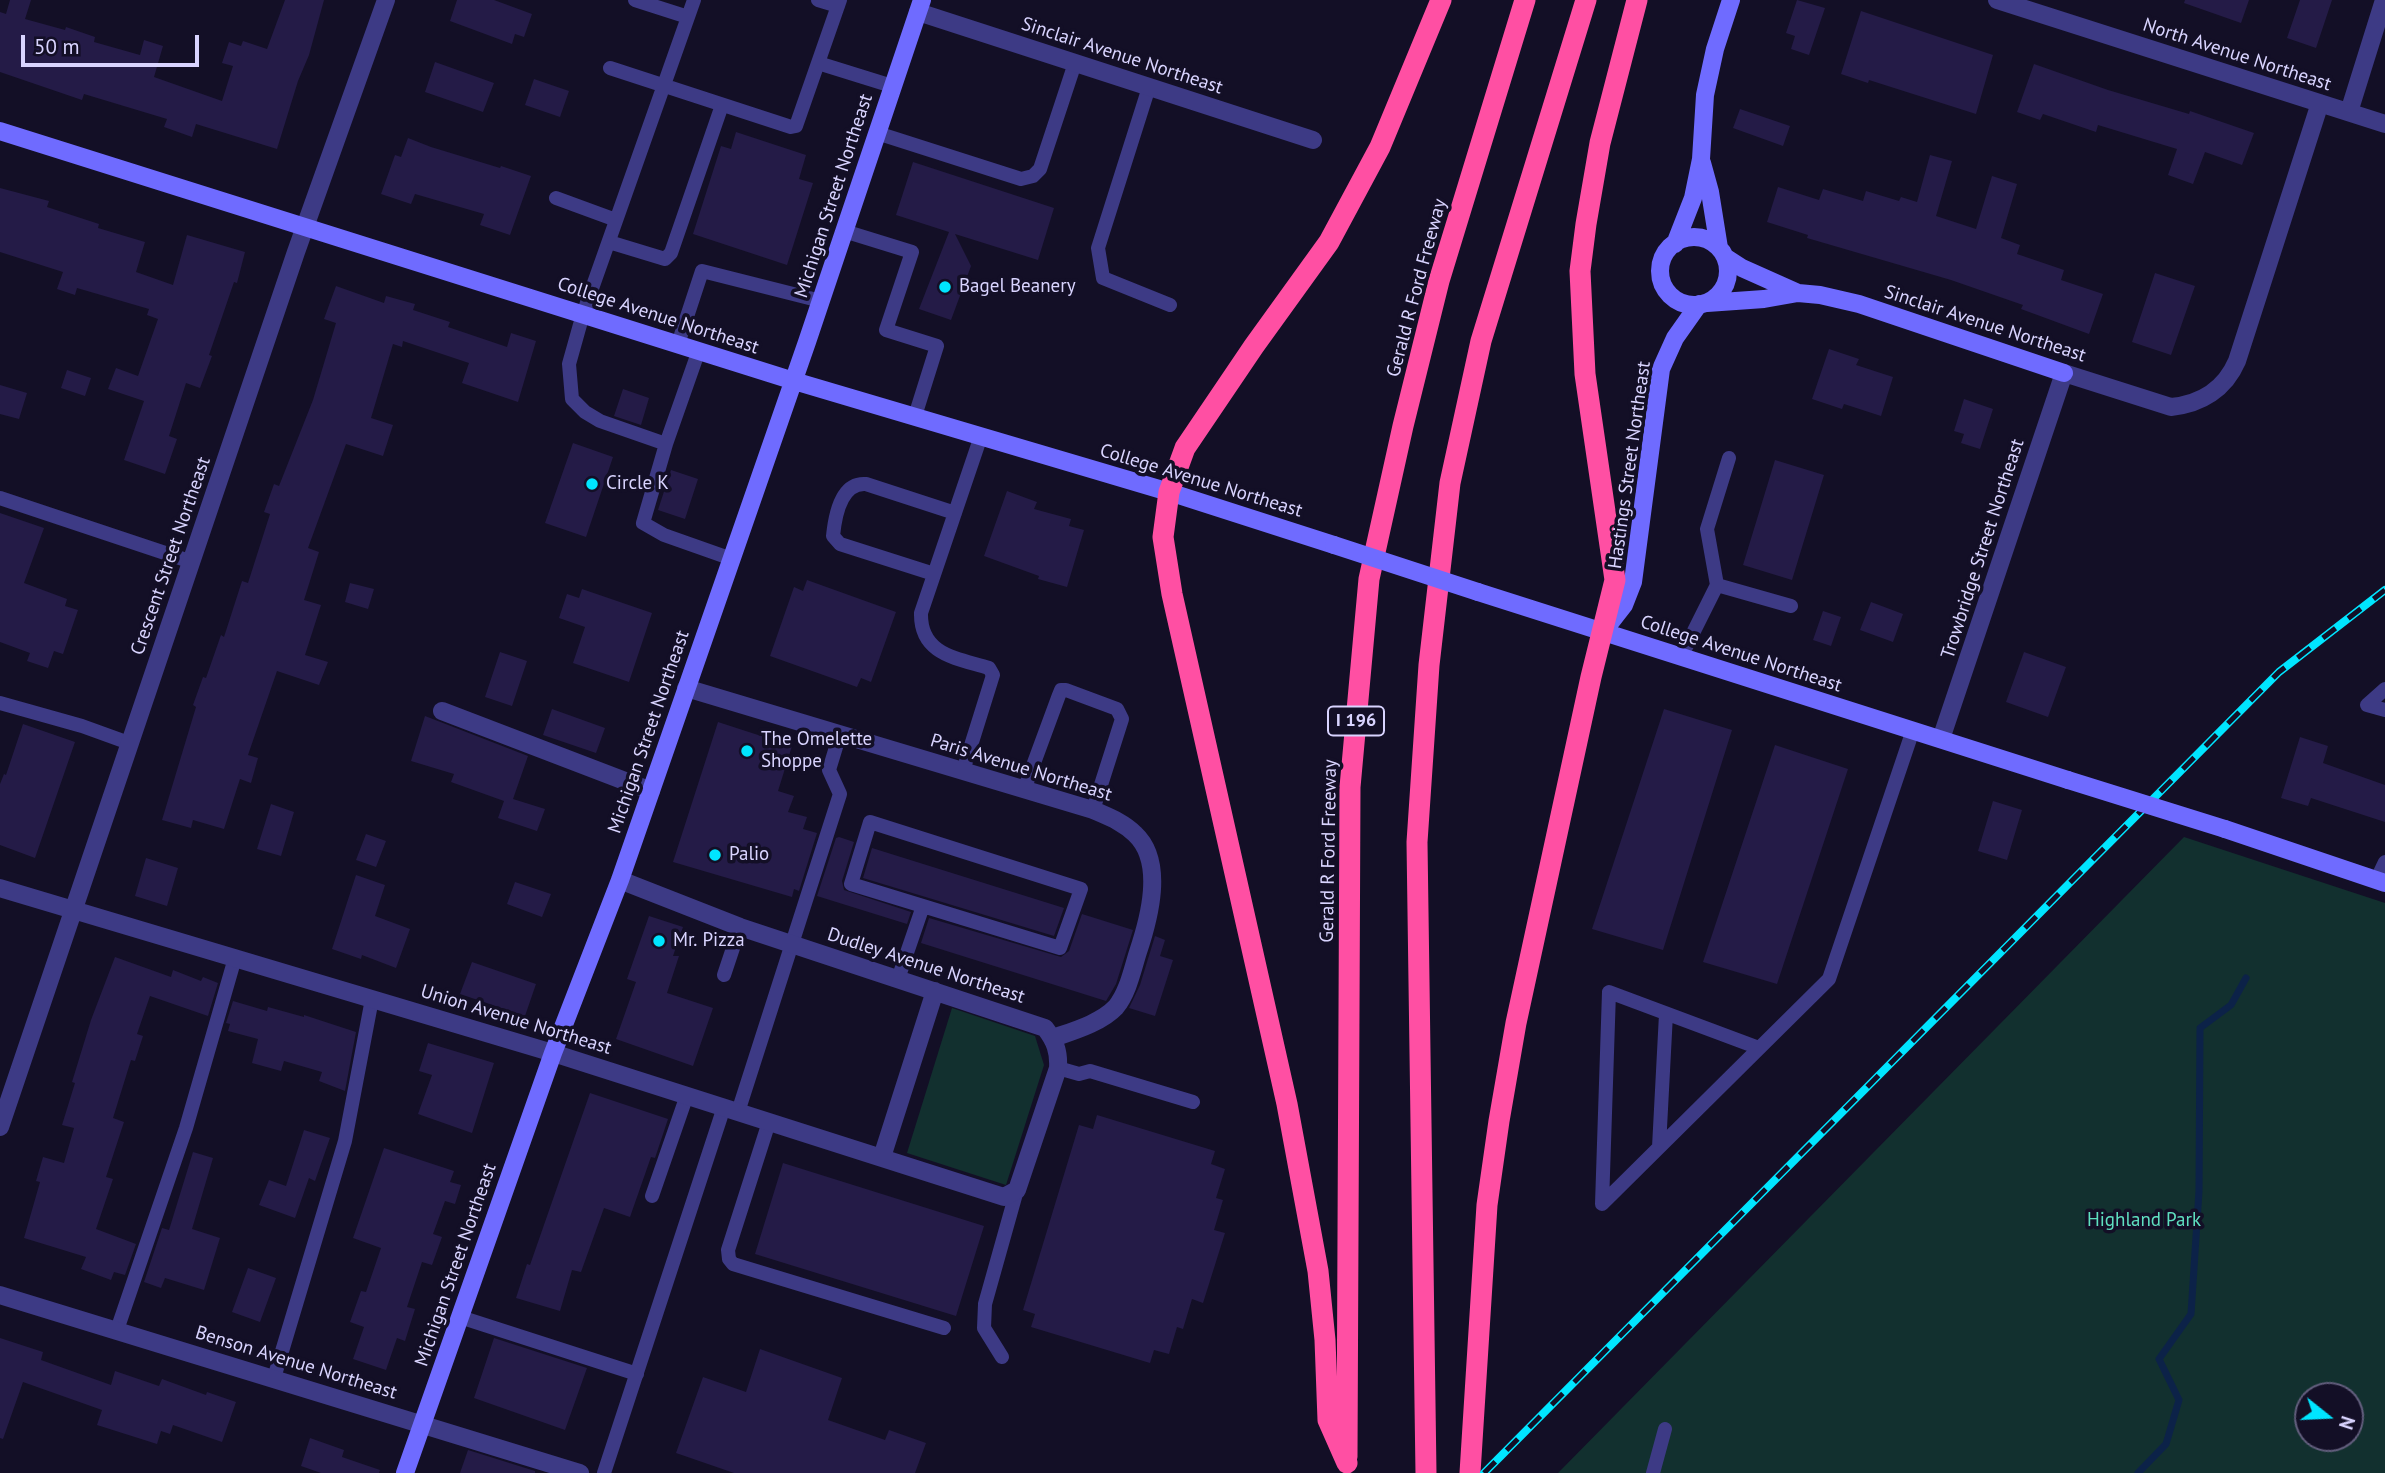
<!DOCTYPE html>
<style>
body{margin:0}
#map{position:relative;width:2385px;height:1473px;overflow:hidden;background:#130f26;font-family:"PT Sans",sans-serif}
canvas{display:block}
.north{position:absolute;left:2294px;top:1382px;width:70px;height:70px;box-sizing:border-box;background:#130f26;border:2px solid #625e7d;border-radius:50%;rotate:108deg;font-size:19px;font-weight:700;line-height:28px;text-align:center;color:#d9d4ff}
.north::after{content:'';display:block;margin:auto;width:24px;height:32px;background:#00e5ff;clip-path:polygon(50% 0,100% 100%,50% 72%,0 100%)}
.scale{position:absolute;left:21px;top:35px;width:178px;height:32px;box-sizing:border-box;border:4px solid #d9d4ff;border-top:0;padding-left:9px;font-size:21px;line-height:24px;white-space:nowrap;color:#d9d4ff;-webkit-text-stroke:5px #130f26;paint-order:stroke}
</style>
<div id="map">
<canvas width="2385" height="1473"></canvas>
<div class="north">N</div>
<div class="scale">50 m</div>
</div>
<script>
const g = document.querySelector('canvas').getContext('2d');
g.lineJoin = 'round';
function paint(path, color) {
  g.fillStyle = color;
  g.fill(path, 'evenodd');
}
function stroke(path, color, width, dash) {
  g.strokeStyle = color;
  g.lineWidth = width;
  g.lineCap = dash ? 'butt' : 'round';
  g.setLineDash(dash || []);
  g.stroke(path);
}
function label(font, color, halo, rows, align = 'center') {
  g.font = font + ' "PT Sans",sans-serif';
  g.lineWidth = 7;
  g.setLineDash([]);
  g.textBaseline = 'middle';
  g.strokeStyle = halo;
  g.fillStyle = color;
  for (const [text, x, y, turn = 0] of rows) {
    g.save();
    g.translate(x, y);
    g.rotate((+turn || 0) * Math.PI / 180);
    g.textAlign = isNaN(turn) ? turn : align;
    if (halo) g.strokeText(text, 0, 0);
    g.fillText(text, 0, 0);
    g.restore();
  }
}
const green = new Path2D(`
 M2184,837L2385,903V1473H1558ZM2308,1396H2350V1438H2308Z
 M952,1008L1035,1036L1044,1065L1006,1185L907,1153Z`);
const stream = new Path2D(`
 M2138,1473L2166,1444L2179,1400L2159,1359L2191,1314L2199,1191L2200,1028L2231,1005L2246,978`);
const building = new Path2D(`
 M10,0H31L25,19L65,30L66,27L95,37L94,42L140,55L144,40L163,46L154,77L222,101L233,66L222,63L229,42L241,46L243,41L267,49L285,0H324L309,55L298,81L277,149L196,124L192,137L164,127L167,119L84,94L82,100L0,72V12L6,14Z
 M457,0H494L532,14L524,37L515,34L512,44L450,21Z
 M1797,0L1825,8L1809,55L1791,49L1795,36L1786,33Z
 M2185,0H2249L2241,23L2184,3Z
 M2300,0H2332L2316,48L2287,38Z
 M1861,11L1993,55L1976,114L1869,80L1868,83L1841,74Z
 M435,62L494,83L483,112L425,92Z
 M2034,64L2108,90L2189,114L2190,111L2254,133L2242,165L2205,152L2193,184L2168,175L2177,149L2098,125L2096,132L2043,114L2040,120L2017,112Z
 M534,79L569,91L560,117L525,105Z
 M1740,109L1790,126L1783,146L1733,128Z
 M736,132L806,155L799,179L813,183L787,265L693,234L721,146L731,149Z
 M408,138L431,147L500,168L501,166L531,176L510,235L480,225L484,214L415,194L411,204L381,194L395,155L401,157Z
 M1930,155L1952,161L1936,216L1976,229L1992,176L2017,184L2001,238L2020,245L2017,254L2064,270L2061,280L2103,294L2089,334L2021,309L2023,305L1951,280L1807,238L1808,235L1767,222L1778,187L1819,200L1823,189L1863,201L1866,191L1899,201L1901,197L1917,202Z
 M913,162L1054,208L1038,260L955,234L971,266L951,320L919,309L949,232L896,215Z
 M0,188L49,201L47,207L99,224L98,228L145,242L136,272L173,285L187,235L245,252L237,283L234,282L209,355L212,356L200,388L186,383L169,436L177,439L165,474L124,460L144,401L108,389L116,368L138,376L158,319L147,315L149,309L77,288L75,295L57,289L63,272L0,252Z
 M2155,273L2195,286L2171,355L2132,342Z
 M336,286L384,303L386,296L415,304L413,310L450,322L448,327L507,347L511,333L536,341L518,402L462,383L469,363L403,341L402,347L393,344L371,418L393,425L383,456L346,444L308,548L319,552L304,600L321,605L305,655L328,662L319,685L277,671L248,755L258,758L251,783L240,779L224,829L193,820L191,828L162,820L196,707L193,705L203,677L206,678L221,635L224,637L242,581L248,583L270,514L264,512L274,484L279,486L313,400L336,323L324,319Z
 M1829,349L1859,359L1856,365L1893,377L1881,416L1844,404L1842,409L1812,399Z
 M67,370L91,378L85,396L61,388Z
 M0,385L27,393L19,419L0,414Z
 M623,389L649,398L641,425L614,416Z
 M1964,399L1993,409L1980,449L1961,443L1964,434L1954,431Z
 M573,443L613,457L586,537L545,523Z
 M1775,460L1824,475L1792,580L1743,565Z
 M671,470L698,479L685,519L658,510Z
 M1007,491L1037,502L1034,509L1071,519L1069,526L1084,530L1067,587L1038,579L1039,576L984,556Z
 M0,513L44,528L24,583L67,599L65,606L78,610L63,654L54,651L48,668L27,661L30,653L0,642Z
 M807,580L896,612L871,682L861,678L857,687L770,656L794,587L803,591Z
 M350,583L374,589L368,609L345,602Z
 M582,589L652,613L629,682L573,663L585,627L559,618L567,594L579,598Z
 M1871,602L1903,614L1893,642L1860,630Z
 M1823,611L1841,617L1831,646L1813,640Z
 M500,652L527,661L512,706L485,697Z
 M2024,652L2066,667L2048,717L2006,702Z
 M552,709L605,728L596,753L543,735Z
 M1664,709L1732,730L1663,950L1592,929Z
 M425,716L528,756L513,799L545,809L537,831L498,818L504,801L451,782L454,774L411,761Z
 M718,722L792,746L778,791L794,796L788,812L807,817L803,829L817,833L799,891L794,889L792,897L673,862Z
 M23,724L75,742L35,858L0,845V784L4,774L6,775Z
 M2300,737L2328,746L2323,763L2385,785V822L2311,798L2308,806L2281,798Z
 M1775,745L1848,769L1777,984L1703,962Z
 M1993,801L2022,810L2007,860L1978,851Z
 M271,804L294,812L281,856L257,849Z
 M366,834L386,841L376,867L356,860Z
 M839,837L854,842L842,881L844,890L911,912L907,924L817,896L836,838Z
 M872,848L1064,908L1054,936L863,878Z
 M146,858L178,868L167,906L135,896Z
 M356,875L385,885L375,916L410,929L396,968L362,955L361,959L332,949Z
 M515,882L551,894L542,917L507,904Z
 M1082,914L1133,930L1116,984L1106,1001L921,943L929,918L1061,957L1069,951Z
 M649,916L683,927L673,956H679L667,993L713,1008L693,1066L616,1039L636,982L627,979Z
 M1155,936L1165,940L1160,956L1173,960L1155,1016L1129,1008L1140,985Z
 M115,957L171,977L173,970L201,981L203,977L218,983L208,1016L150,996L137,1034L143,1036L135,1061L131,1060L113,1118L124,1122L106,1177L113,1179L96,1229L136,1244L125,1275L114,1272L111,1280L81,1269L86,1257L24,1238L40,1182L36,1181L43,1157L64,1163L74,1128L62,1125L75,1083L72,1082L91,1020Z
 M472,962L536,984L525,1016L460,994Z
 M233,1001L267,1011L268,1007L304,1017V1015L356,1032L345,1091L319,1081L322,1072L284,1061L281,1071L252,1063L258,1039L228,1031L230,1024L226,1023Z
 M428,1043L494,1063L472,1133L418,1114L432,1075L419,1071Z
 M590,1093L668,1119L655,1158L651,1157L630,1217L604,1208L581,1272L572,1270L560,1311L516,1298L527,1264L530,1265Z
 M1097,1115L1215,1151L1211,1164L1225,1169L1216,1198L1223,1200L1214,1230L1225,1233L1203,1303L1192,1299L1183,1329L1177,1327L1169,1354L1154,1350L1150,1363L1031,1327L1035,1314L1023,1310L1079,1125L1093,1129Z
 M304,1130L330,1138L315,1181L309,1178L295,1218L259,1205L269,1180L286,1186Z
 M384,1148L454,1171L450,1182L461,1185L455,1204L445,1201L433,1234L442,1237L432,1265L422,1262L407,1307L415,1309L405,1341L397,1338L386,1370L353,1359L364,1327L350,1322L361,1291L366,1292L381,1248L353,1238Z
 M193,1152L213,1158L192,1229L220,1238L204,1290L165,1278L161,1288L144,1282L162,1228L169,1230Z
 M783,1163L984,1226L956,1316L755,1254Z
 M248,1268L276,1278L260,1322L232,1312Z
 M0,1338L43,1352L41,1360L111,1385L115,1371L159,1386L162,1379L206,1395L207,1392L236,1402L222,1442L173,1425L170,1434L161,1431L157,1444L97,1425L102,1410L23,1382L3,1439L0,1438Z
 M494,1338L587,1368L565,1430L474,1398Z
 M760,1349L842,1378L828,1420L885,1440L889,1430L926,1443L915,1473H734L676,1453L703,1377L746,1392Z
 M310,1438L344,1450L342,1457L380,1470L379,1473H321L301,1466Z
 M468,1450L535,1471V1473H460Z`);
const lane = new Path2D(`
 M635,0L688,17L583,314L569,364L572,399L585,412L600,421L666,444
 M818,0L838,6
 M688,17L694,0
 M818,63L892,86
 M610,68L791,127L796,126L840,0
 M1149,87L1098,248L1103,278L1170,305
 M877,133L1021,179L1033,176L1040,169L1075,63
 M556,198L616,220
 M844,231L912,252L886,330L937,346L915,416
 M609,242L665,259L671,253L722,105
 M678,344L702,271L821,301
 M699,350L666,444L643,523L664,535L732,559
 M1729,458L1707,529L1717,585L1791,606
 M0,498L192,562
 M934,574L840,544L833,536C835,516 841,482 866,484L955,513
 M1681,657L1717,585
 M2385,689L2367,705L2385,710
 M0,703L82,726L129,743
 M963,771L993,675L989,668C957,658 920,655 921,613L981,436
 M1024,790L1059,695L1061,690H1066L1117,709L1122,719L1093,810
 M870,822L1081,889L1060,948L851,884Z
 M2376,881L2385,862
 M724,975L740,927
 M898,979L923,906
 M1759,1048L1609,992L1602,1204L1829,979L1913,730
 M1058,1068L1079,1074L1090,1071L1193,1102
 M738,1112L840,794L829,770L840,734
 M769,1122L728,1250L729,1259L733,1264L944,1328
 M1659,1147L1666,1014
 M652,1196L687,1095
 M460,1317L637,1374
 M117,1330L186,1128L235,958
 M1002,1357L984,1328L985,1304L1017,1190
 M274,1378L345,1141L372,999
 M604,1473L724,1107
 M1653,1473L1665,1429`);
const street = new Path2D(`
 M1997,0L2385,124
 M918,12L1313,140
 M2349,112L2384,0
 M686,688L1093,810C1109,817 1123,822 1135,834C1165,862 1149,919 1138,952C1132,971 1128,992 1116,1007C1101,1023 1073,1031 1053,1038
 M442,711L651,791
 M1941,739L2064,373L2171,407C2201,404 2225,389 2237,361L2320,103
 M0,888L553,1053L1004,1197L1017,1190L1058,1068C1059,1051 1055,1041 1045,1028L740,927L620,880
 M0,1127L296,252L386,0
 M882,1157L935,991
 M0,1295L580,1473`);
const secondary = new Path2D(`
 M0,131L794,381L1169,492L1334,545
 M1702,163L1710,192L1719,248
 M1660 271a34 34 0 1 1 68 0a34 34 0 1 1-68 0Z
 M1675,244L1693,198L1701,159L1705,95L1715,49L1731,0
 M1725,257L1742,268L1798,293
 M1707,303L1764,299L1798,293L1820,295L1859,304L2064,373
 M1478,592L2068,780
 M1603,632L1624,605L1633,582L1661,369L1675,338L1699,304
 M2225,829L2385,883
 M405,1473L553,1053L620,880L807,342L922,0`);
const highway = new Path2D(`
 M1347,1457L1350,787L1369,579L1403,426L1439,281L1525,0
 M1347,1463L1328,1420L1325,1340L1318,1271L1287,1104L1172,594L1163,537L1169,492L1185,448L1254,346L1329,242L1380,147L1441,0
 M1426,1473L1417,842L1429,665L1450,483L1481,341L1586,0
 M1470,1473L1487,1205L1499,1121L1516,1023L1591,677L1615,580L1585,374L1580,271L1586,224L1600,143L1637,0`);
const rail = new Path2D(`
 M1484,1473L2279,672L2385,590`);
const secondaryBridge = new Path2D(`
 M1334,545L1478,592
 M2068,780L2225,829`);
const markers = [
 [945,287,7,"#00e5ff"],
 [592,484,7,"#00e5ff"],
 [747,751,7,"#00e5ff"],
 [715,855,7,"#00e5ff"],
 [659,941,7,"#00e5ff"]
];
const shields = [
 [1356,721,56]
];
const shieldNames = [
 ["I 196",1356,721]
];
const streetNames = [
 ["North Avenue Northeast",2237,55,18],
 ["Sinclair Avenue Northeast",1122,56,18],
 ["Michigan Street Northeast",834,196,-72],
 ["Gerald R Ford Freeway",1417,288,-75],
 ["College Avenue Northeast",658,316,18],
 ["Sinclair Avenue Northeast",1985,324,18],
 ["Hastings Street Northeast",1630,465,-82],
 ["College Avenue Northeast",1201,481,17],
 ["Trowbridge Street Northeast",1983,549,-72],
 ["Crescent Street Northeast",171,556,-71],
 ["College Avenue Northeast",1741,654,18],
 ["Michigan Street Northeast",649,732,-71],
 ["Paris Avenue Northeast",1021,768,17],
 ["Gerald R Ford Freeway",1329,851,-89],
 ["Dudley Avenue Northeast",926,966,18],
 ["Union Avenue Northeast",516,1020,17],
 ["Michigan Street Northeast",456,1265,-71],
 ["Benson Avenue Northeast",296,1363,17]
];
const poiNames = [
 ["Bagel Beanery",959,287],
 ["Circle K",606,484],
 ["The Omelette",761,740],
 ["Shoppe",761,762],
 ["Palio",729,855],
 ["Mr. Pizza",673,941]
];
const parkNames = [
 ["Highland Park",2144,1221]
];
paint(green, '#12302f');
stroke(stream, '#0c2248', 7);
paint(building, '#241b47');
stroke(lane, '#3d3a85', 14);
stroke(street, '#3d3a85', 18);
stroke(secondary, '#6f6bff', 18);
stroke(highway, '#ff4fa3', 21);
stroke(rail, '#00e5ff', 8);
stroke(rail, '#130f26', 5, [16]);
stroke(secondaryBridge, '#6f6bff', 18);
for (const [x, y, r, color] of markers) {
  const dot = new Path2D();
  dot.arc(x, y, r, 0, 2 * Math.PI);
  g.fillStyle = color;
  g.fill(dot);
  stroke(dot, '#130f26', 2.5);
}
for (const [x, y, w] of shields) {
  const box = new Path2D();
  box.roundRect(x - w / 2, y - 14.5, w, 29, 5);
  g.fillStyle = '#130f26';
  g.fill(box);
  stroke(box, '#d9d4ff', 2);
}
label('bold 18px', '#d9d4ff', null, shieldNames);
label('19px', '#d9d4ff', '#130f26', streetNames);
label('19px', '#d9d4ff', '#130f26', poiNames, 'left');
label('19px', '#5fe0c0', '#130f26', parkNames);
</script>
